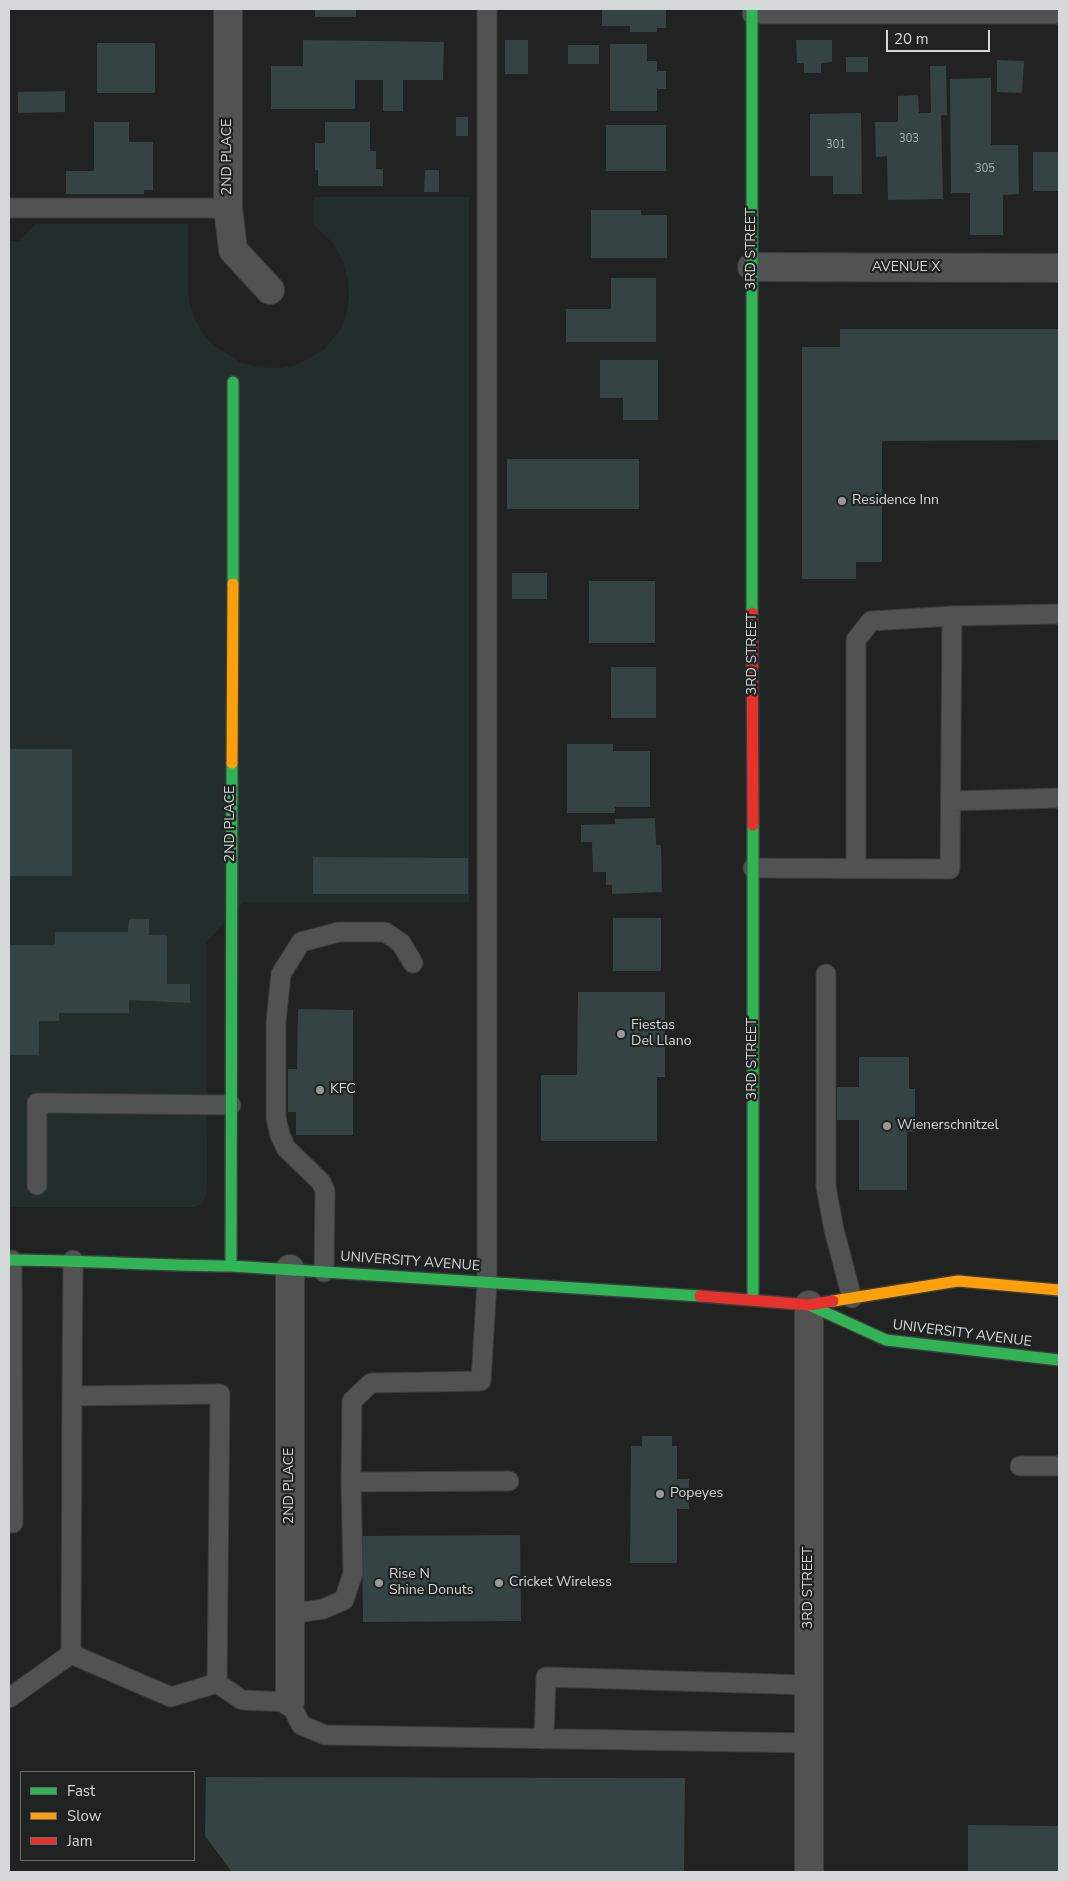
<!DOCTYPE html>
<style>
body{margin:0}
#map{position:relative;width:1068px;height:1881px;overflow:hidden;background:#202322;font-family:"Nunito Sans",sans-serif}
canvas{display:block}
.frame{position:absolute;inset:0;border:10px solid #d5d8d8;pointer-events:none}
.legend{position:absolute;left:20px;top:1771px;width:175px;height:90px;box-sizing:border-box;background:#1f2423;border:1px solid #686c6b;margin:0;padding:6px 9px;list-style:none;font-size:15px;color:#d5d8d8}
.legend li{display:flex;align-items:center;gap:10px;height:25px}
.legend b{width:25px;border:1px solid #686c6b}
.scale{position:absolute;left:886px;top:30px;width:104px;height:22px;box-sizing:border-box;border:2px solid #d5d8d8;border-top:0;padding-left:6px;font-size:15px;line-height:18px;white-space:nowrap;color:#d5d8d8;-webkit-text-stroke:4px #1f2423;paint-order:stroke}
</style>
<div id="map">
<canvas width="1068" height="1881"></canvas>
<div class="frame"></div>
<ul class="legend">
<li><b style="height:6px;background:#30b455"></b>Fast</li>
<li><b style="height:6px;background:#ff9f0a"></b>Slow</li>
<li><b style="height:6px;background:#e5322d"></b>Jam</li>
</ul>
<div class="scale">20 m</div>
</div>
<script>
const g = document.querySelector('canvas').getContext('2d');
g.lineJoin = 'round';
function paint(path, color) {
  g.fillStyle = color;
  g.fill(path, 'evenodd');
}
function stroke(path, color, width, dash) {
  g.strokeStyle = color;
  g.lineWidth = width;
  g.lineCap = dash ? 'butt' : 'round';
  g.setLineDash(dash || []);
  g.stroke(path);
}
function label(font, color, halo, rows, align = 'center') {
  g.font = font + ' "Nunito Sans",sans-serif';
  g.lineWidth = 4.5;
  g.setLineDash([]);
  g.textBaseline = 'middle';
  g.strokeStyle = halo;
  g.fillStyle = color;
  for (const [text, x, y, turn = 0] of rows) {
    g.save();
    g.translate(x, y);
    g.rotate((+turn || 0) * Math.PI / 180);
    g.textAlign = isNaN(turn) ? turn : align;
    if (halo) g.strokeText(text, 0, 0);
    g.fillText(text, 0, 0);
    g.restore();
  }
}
const built = new Path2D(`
 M314,197H469V902H243L206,943L207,1178L206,1196L203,1204L194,1207H9V241H18L36,224H188V291L190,306L196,321L204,336L213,345L242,363L259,367L281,368L297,365L325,349L342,327L347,312L349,297L348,282L344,264L334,244L314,225Z`);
const building = new Path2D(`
 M315,9H356V17H315Z
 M602,9H666V28H657V32H630V26H602Z
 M303,40L444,42L443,80H403V111H383V80H355V109H271V66H303Z
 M505,40H528V74H505Z
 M796,40H832V62L821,63V73H804V63H797Z
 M97,43H155V93H97Z
 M610,44H647V61H657V71H666V89H657V111H610Z
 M568,45H599V64H568Z
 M846,57H868V72H846Z
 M997,60L1024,61L1022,93L997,92Z
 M930,66H946L947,115H941L943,199L888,200L887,156L876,157L875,122H898V96L918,95L919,113H931Z
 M991,78V145H1018L1019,194L1003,195V235H970V193H951L950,79Z
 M65,91V112L18,113V92Z
 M861,113L862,194H833V176H810V114Z
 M456,117H468V136H456Z
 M94,122H129V142H153V190H144V194H66V171H94Z
 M325,122H370V151H376V169H383V186H318V170H315V143H325Z
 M606,125H666V171H606Z
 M1033,152H1059V191H1033Z
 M425,170H439V192H424Z
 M591,210H641V215H667V258H591Z
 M611,278H656V342H566V309H611Z
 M840,329H1059V440L882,441V562H856V579H802V347H840Z
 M600,360H658V420H623V398H600Z
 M507,459H639V509H507Z
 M512,573H547V599H512Z
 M589,581H655V643H589Z
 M611,667H656V718H611Z
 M567,744H613V751H650V807H615V813H567Z
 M10,749H72V876H10Z
 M655,818L656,845H661L662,892L612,894V885H606V872H593L592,842H581V825L615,824V819Z
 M313,857L468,858V894H313Z
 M613,918H661V971H613Z
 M129,919H149V935H167V984H190V1003L129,1000V1013H59V1021H39V1055H9V945H55V932H128Z
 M578,992H665V1077H657V1141H541V1075H577Z
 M298,1009L353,1010V1135H296V1112H288V1069H297Z
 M859,1057H909V1089H915V1132H907V1190H859V1120H837V1087H859Z
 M642,1436H672V1446H677V1479H689V1509H677V1563H630L631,1446H642Z
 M520,1535L521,1621L363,1622L362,1536Z
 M206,1777L685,1778L684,1872H232L205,1836Z
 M968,1825L1059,1826V1872H968Z`);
const lane = new Path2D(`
 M487,9V1282L481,1381L371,1383L352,1401L351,1482L509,1481
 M752,14H1059
 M9,208H228
 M951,801L1059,798
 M753,868L950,869L952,616L1059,614
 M856,868V640L871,621L952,616
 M826,974V1187L834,1230L852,1298
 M37,1185V1103L231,1105
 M324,1272L325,1191L321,1182L286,1148L280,1135L276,1118V1022L281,974L301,942L339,932H385L401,943L413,963
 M220,1394L217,1683L171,1697L71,1654L72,1396Z
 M72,1396L73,1260
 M1020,1466H1059
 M9,1523H13L12,1260
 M290,1614L323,1609L344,1600L353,1573L351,1482
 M217,1683L242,1700L290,1702L301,1725L325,1735L809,1743
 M9,1698L71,1654
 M544,1739L546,1677L809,1685`);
const street = new Path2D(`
 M228,9V208L233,250L270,290
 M752,267L1059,268
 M809,1305V1872
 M290,1702V1269`);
const fast = new Path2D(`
 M752,9V613
 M233,584V382
 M753,825V1299
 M9,1260C83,1260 157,1266 231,1266L700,1296
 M231,1266L232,763
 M809,1305L886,1340L1059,1360`);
const slow = new Path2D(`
 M232,763L233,584
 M833,1301L958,1281L1059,1290`);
const jam = new Path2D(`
 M752,613L753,825
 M700,1296L809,1305L833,1301`);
const markers = [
 [842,501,5,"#969998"],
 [621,1034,5,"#969998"],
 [320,1090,5,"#969998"],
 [887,1126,5,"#969998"],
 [660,1494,5,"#969998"],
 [379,1583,5,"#969998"],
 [499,1583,5,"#969998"]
];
const numberNames = [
 ["303",909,139],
 ["301",836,145],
 ["305",985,169]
];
const streetNames = [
 ["2ND PLACE",228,157,-90],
 ["3RD STREET",752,249,-90],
 ["AVENUE X",906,268],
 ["3RD STREET",753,654,-90],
 ["2ND PLACE",231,824,-90],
 ["3RD STREET",753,1059,-90],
 ["UNIVERSITY AVENUE",410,1262,4],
 ["UNIVERSITY AVENUE",962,1334,7],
 ["2ND PLACE",290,1486,-90],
 ["3RD STREET",809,1588,-90]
];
const poiNames = [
 ["Residence Inn",852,501],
 ["Fiestas",631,1026],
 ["Del Llano",631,1042],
 ["KFC",330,1090],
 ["Wienerschnitzel",897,1126],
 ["Popeyes",670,1494],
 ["Rise N",389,1575],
 ["Shine Donuts",389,1591],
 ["Cricket Wireless",509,1583]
];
paint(built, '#222d2c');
paint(building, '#364344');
stroke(lane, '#3b3d3d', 21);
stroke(street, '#3b3d3d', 30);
stroke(fast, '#3b3d3d', 14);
stroke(slow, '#3b3d3d', 14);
stroke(jam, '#3b3d3d', 14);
stroke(lane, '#515353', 19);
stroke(street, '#515353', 28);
stroke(fast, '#30b455', 11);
stroke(slow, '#ff9f0a', 11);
stroke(jam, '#e5322d', 11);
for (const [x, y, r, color] of markers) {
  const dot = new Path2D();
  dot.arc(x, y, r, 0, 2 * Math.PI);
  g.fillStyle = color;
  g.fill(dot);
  stroke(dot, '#1f2423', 2);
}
label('11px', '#adb3b3', null, numberNames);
label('14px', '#d5d8d8', '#1f2423', streetNames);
label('14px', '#d5d8d8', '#1f2423', poiNames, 'left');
</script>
